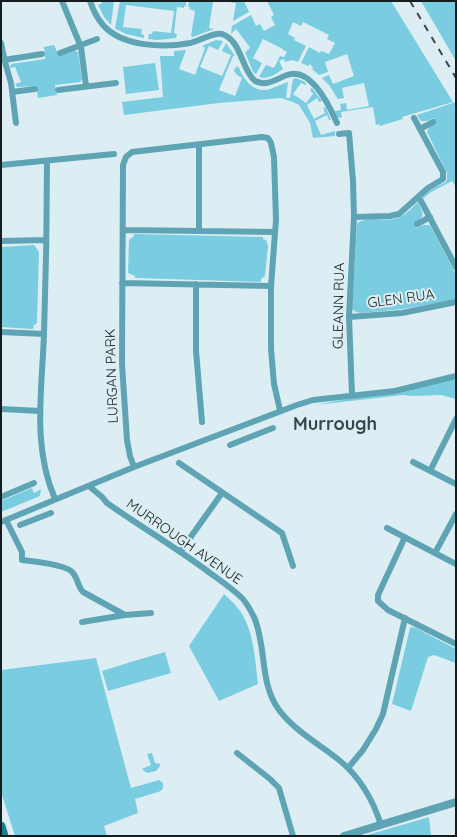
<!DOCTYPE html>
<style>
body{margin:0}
#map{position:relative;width:457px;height:837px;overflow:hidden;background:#dceef3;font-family:Quicksand,sans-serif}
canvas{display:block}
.frame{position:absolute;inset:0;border:2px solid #161d1e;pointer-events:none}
</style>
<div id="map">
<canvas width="457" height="837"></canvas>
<div class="frame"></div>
</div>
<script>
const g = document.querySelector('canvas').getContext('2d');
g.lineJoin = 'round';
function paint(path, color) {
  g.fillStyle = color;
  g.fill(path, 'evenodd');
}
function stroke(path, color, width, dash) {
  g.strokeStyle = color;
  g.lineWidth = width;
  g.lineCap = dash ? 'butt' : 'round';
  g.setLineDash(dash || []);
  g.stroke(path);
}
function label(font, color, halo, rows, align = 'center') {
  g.font = font + ' Quicksand,sans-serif';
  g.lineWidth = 4;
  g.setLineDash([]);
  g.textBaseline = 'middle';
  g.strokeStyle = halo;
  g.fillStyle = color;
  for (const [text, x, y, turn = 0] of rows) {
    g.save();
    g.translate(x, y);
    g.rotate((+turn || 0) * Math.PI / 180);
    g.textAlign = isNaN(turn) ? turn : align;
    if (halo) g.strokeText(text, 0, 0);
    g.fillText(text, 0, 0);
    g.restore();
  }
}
const green = new Path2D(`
 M102,1H114L111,25L104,17L98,5L102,3Z
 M120,1H186V6H184V8L177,7L174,33L177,34L176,38L158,40L148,39L149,34H152L153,31L171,33L174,11L126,5L123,27L142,29L141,34L144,35V38L126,34L116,29L115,28Z
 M189,1L213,2L209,28L214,29L193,37L191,36L195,11L189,9L190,7H188Z
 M221,1H244L249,12L233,21L236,3Z
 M267,1H391L453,102L402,117L403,119L380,126L379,124L376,125L373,107L341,112L342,118L337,117L335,111L341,110L340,104L346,103L347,110L369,106L364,83L342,88L344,98L338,99L329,85L322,78L329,75L333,84L354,76L347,54L325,62L328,72L319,75L312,69L313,68L310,64L308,66L301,63L309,47L320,53L321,51L329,54L335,43L327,39L329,35L303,22L301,26L293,22L288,34L295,38L294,40L306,46L298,62L292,60L285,62L284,59L279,61L283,69C276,74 268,80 259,77L266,65L274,68L280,56L284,57L287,52L283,50V49L263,39L253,58L262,63L256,74L253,72L245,52L250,48L249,46L236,29L231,34L232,26L251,15L256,26L260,24L264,31L275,25L271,17L274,15Z
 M421,1H456V61Z
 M216,40L223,41L218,50L209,46L200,67L222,76L231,55L222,51L226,43L235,56H233L219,90L235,96L242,78L237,75L234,71L235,68L238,66C244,79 253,94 270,89C276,87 282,84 288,82L286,98H290L293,79L296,78L305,82L306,85H305L301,83L293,94L306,103L313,94L310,90L312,88L322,101L319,102L317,98L307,105L314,119L325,113L323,107L326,108L331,120H329L327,115L315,121L321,135L335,131V136L313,138L310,123L299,105L293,102L281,98L219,103L124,115L122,102L163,97L160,56H174V51L186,50L179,69L195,75L205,48L202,46Z
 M54,45L59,56L74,50L78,52L82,79L80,82L55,85L57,95L38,98L36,86L17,87L15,84L21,82L15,67L10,68L11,64L45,59L44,47Z
 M155,63L159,90L126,94L123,67Z
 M456,102V187L452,181L431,192L418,203C424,214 425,217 414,223L416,228L423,225H429L431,227L456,274V300L402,309L362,313L356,312L352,309L357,224C363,216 384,221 394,219C409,216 418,199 431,190C436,186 442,185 447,181V173L427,132L429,127L435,123L433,118L427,121H421L417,115Z
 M134,234L263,237V239L266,240L268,246L265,276L261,279V282L135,278V276L128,273L129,241L130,239L134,236Z
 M34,245L39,252L37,323L33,326L34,328L32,329L1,327V247Z
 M456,378V399L441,395L412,396L403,395L315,405L358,397Z
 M32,488L34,493L41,489L40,496L1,512V501Z
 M224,594C228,598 233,602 237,607C254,627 255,659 258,684L219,701L189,646Z
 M412,627L416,628L456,649V663L434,655L428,657L411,711L392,704L410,628Z
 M165,652L171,673L108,691L102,671L134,661L135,666L134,661Z
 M96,658L131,788L159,780L163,783V788L161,791L135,799L138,813L104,826L107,836H15L1,792V670Z
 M152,753L155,763L160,764V766L156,771L147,773L144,771L142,769L151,765L147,754Z
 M429,817L431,836H364Z`);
const minor = new Path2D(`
 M62,1L81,47L86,86
 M90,1C93,10 97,18 103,25C122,47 164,48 190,43C199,41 214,32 222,34C242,41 241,69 255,81C267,87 276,79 287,75C311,66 330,107 337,123
 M1,43L5,62L11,83L16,123
 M60,53L97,39
 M4,60L42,54
 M58,90L116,83
 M12,92L35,89
 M420,129L433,122
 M339,134L349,133L353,181L354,217L349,317L352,395
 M199,145V231
 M47,161C47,218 46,276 44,334C42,391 32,446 55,499
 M1,165L114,154
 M421,201L456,267
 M354,217L390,216L399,214L428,188L443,179V172L414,118
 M417,224L430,217
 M123,230L275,232
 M1,241L46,240
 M122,283L271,286
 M196,284V351L202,422
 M349,317L402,313L456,302
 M1,332L44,334
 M1,409L40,411
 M230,445L273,428
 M413,462L456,484
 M179,463L282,533L293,566
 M134,467L130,456L127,440L122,364L123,165L126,157L132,152L262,137L268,138L271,143L274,157L276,220L271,286V349L274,384L280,410
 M430,471L456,419
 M89,486L102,497L107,503C141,527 177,548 210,573C221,581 233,589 243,599C247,604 251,611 254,617C267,647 259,683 279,710C295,731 319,744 339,760C360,777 373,800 381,825
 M1,497L34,483
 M6,520L22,552V560C33,561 68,565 73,573C78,579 78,587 83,592L125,615L151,613
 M1,522L134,467L297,405L313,400L395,391L456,376
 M20,525L51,513
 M387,528L456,564
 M405,537L378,595V601L388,610L456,644
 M180,552L222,493
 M435,553L456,514
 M82,622L125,615
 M237,753L270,779L279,788L293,836
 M348,768L363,750L376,729L383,714L405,618`);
const tertiary = new Path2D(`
 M344,836L456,802`);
const secondary = new Path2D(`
 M1,826L4,836`);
const rail = new Path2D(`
 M410,1L456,78`);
const streetNames = [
 ["GLEN RUA",401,299,-8],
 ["GLEANN RUA",339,306,-89],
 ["LURGAN PARK",112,376,-92],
 ["MURROUGH AVENUE",184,542,35]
];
const districtNames = [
 ["Murrough",335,425]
];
paint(green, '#7acde1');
stroke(minor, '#5fa4b4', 6);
stroke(tertiary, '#5fa4b4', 8);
stroke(secondary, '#1c7e91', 9);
stroke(rail, '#3d4648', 2, [7, 7]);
label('14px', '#161d1e', '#dceef3', streetNames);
label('bold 18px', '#37464a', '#dceef3', districtNames);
</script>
